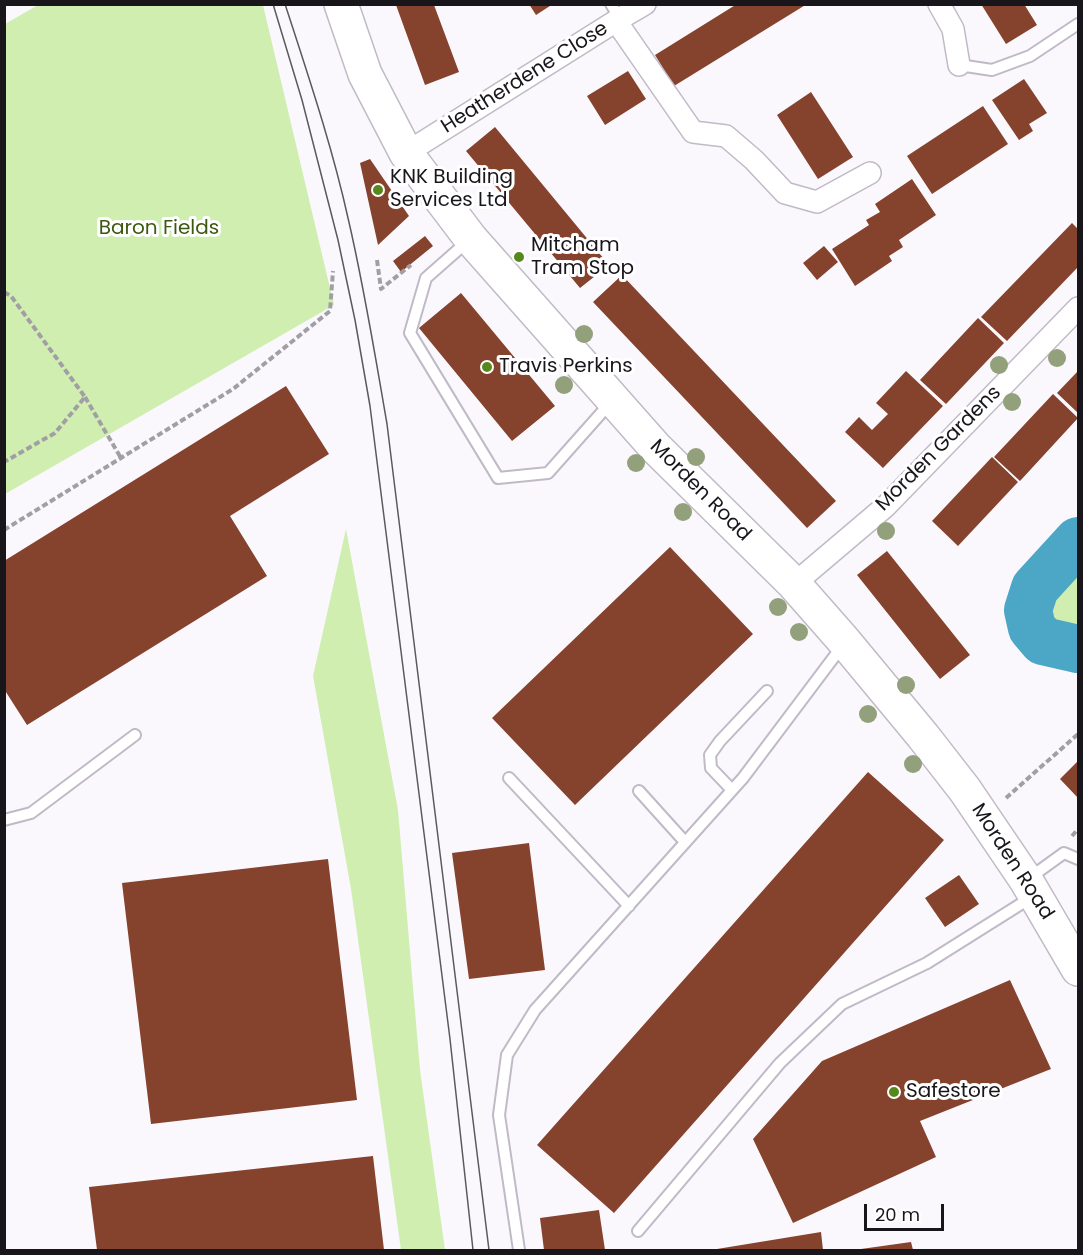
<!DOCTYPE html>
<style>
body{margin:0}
#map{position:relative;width:1083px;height:1255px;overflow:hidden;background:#faf8fd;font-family:Poppins,sans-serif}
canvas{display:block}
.frame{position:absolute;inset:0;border:6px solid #19161b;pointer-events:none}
.scale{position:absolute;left:864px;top:1204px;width:80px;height:27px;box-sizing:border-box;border:3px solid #19161b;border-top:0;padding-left:8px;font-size:18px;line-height:21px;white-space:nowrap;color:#19161b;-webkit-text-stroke:4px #fff;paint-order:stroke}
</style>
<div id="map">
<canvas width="1083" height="1255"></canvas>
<div class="frame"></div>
<div class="scale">20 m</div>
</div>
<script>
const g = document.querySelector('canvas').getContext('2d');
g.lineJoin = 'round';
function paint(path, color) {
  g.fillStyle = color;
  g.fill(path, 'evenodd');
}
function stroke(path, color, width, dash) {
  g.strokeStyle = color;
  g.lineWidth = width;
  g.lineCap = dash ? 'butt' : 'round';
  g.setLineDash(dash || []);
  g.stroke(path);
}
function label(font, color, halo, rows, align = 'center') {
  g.font = font + ' Poppins,sans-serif';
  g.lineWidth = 6;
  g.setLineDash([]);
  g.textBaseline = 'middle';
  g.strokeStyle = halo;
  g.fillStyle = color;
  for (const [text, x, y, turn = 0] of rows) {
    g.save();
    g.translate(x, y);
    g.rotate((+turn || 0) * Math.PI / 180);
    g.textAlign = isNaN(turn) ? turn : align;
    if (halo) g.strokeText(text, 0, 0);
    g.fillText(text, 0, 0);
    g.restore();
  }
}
const green = new Path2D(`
 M38,5H263L334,305L5,494V24Z
 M346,529L398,810L420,1070L445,1250H401L351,889L313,676Z
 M1078,530V659L1038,648L1024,634L1008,611L1044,565Z`);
const river = new Path2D(`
 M1078,541L1035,588L1028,610L1032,628L1043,641L1078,649`);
const building = new Path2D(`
 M529,4H553L536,15Z
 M737,4H807L674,86L655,55Z
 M981,4H1024L1037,25L1006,44Z
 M396,5H434L459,72L425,85Z
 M628,71L646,99L605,125L587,96Z
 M1024,79L1047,113L1029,124L1033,131L1019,140L992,100Z
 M811,92L853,157L818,179L777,115Z
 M983,106L1008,144L932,194L907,156Z
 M495,127L609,265L580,288L466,151Z
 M370,159L409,216L378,245L360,163Z
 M912,179L936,215L899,240L903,247L889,256L892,261L855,286L832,249L869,225L866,220L880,212L875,204Z
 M1072,223L1078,229V267L1007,341L981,317Z
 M425,236L433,246L401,272L393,261Z
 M824,246L838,262L817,280L803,263Z
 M622,275L836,501L807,528L593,302Z
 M461,293L555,406L512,441L419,328Z
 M978,318L1004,343L946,404L920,380Z
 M906,371L943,406L883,468L845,432L859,417L872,430L888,414L876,403Z
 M1078,371V413L1057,393Z
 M286,386L329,454L230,516L267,576L27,725L4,689V561Z
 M1053,394L1078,418L1020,481L994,457Z
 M992,457L1018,482L958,546L932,521Z
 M670,547L753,634L575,805L492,718Z
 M887,551L970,655L940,679L857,575Z
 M1078,761V798L1060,779Z
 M868,772L944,840L614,1213L537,1145Z
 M529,843L545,970L469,979L452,853Z
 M328,859L357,1100L151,1124L122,883Z
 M959,875L979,904L945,927L925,898Z
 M1010,980L1051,1069L920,1121L936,1157L793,1223L753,1139L822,1061Z
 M373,1156L384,1250H97L89,1187Z
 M599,1210L605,1250H544L540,1218Z
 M821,1232L823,1250H717V1249Z
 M911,1242L913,1250H862L861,1249Z`);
const path = new Path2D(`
 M377,260L381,289L411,265
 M4,292L11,296L85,397L55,433L4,462
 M85,397L121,458
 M4,530L233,389L330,311L333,271
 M1006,798L1078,734
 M1072,836L1078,829`);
const service = new Path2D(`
 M611,4L620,19
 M959,65L992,70L1030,56L1078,24
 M468,241L426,278L410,333L498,478L548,473L611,402
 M509,778L629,906
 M732,790L711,768L710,755L720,741L767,691
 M639,791L685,842
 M4,820L31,813L135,735
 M1028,879L1064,853L1078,859
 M638,1231L780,1063L842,1004L927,963L1032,897
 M519,1250L499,1115L507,1055L535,1010L743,778L843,645`);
const minor = new Path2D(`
 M939,4L953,29L959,65
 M616,21L693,132L726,136L754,160L785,193L817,202L870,173
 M406,153L616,21L645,4
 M794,584L886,506L1078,308`);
const primary = new Path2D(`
 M341,4L365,74L406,153L471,239L655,447L794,584L845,642L923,736L965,790L1026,880L1078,969`);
const tram = new Path2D(`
 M273,4L302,100L338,240L355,320L370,406L450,1039L473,1250
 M285,4C308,75 332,146 348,218C364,286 375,355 387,424L489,1250`);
const trees = [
 [584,334],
 [1057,358],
 [999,365],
 [564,385],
 [1012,402],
 [696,457],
 [636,463],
 [683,512],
 [886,531],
 [778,607],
 [799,632],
 [906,685],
 [868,714],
 [913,764]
];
const markers = [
 [378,190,6,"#57881d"],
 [519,257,6,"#57881d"],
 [487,367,6,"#57881d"],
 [894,1092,6,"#57881d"]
];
const streetNames = [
 ["Heatherdene Close",525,78,-32],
 ["Morden Gardens",939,449,-45],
 ["Morden Road",700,491,45],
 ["Morden Road",1012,862,57]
];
const poiNames = [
 ["KNK Building",390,178],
 ["Services Ltd",390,201],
 ["Mitcham",531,246],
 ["Tram Stop",531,269],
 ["Travis Perkins",499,367],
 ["Safestore",906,1092]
];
const parkNames = [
 ["Baron Fields",159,229]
];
paint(green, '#d0eeb0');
stroke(river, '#4ba7c5', 48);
paint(building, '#85422d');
stroke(service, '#c0bac7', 14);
stroke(minor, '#c0bac7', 24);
stroke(primary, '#c0bac7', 36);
stroke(path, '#a19fa4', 4, [6, 3]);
stroke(service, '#fff', 10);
stroke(minor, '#fff', 21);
stroke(primary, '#fff', 33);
stroke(tram, '#5b595e', 1.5);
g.fillStyle = '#92a07b';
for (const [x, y] of trees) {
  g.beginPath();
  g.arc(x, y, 9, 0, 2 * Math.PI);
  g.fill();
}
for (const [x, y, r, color] of markers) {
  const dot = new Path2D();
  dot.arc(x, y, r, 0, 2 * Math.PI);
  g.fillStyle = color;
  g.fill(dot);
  stroke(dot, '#fff', 2);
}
label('20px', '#19161b', '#fff', streetNames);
label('20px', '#19161b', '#fff', poiNames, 'left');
label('20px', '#3d5810', '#fff', parkNames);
</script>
